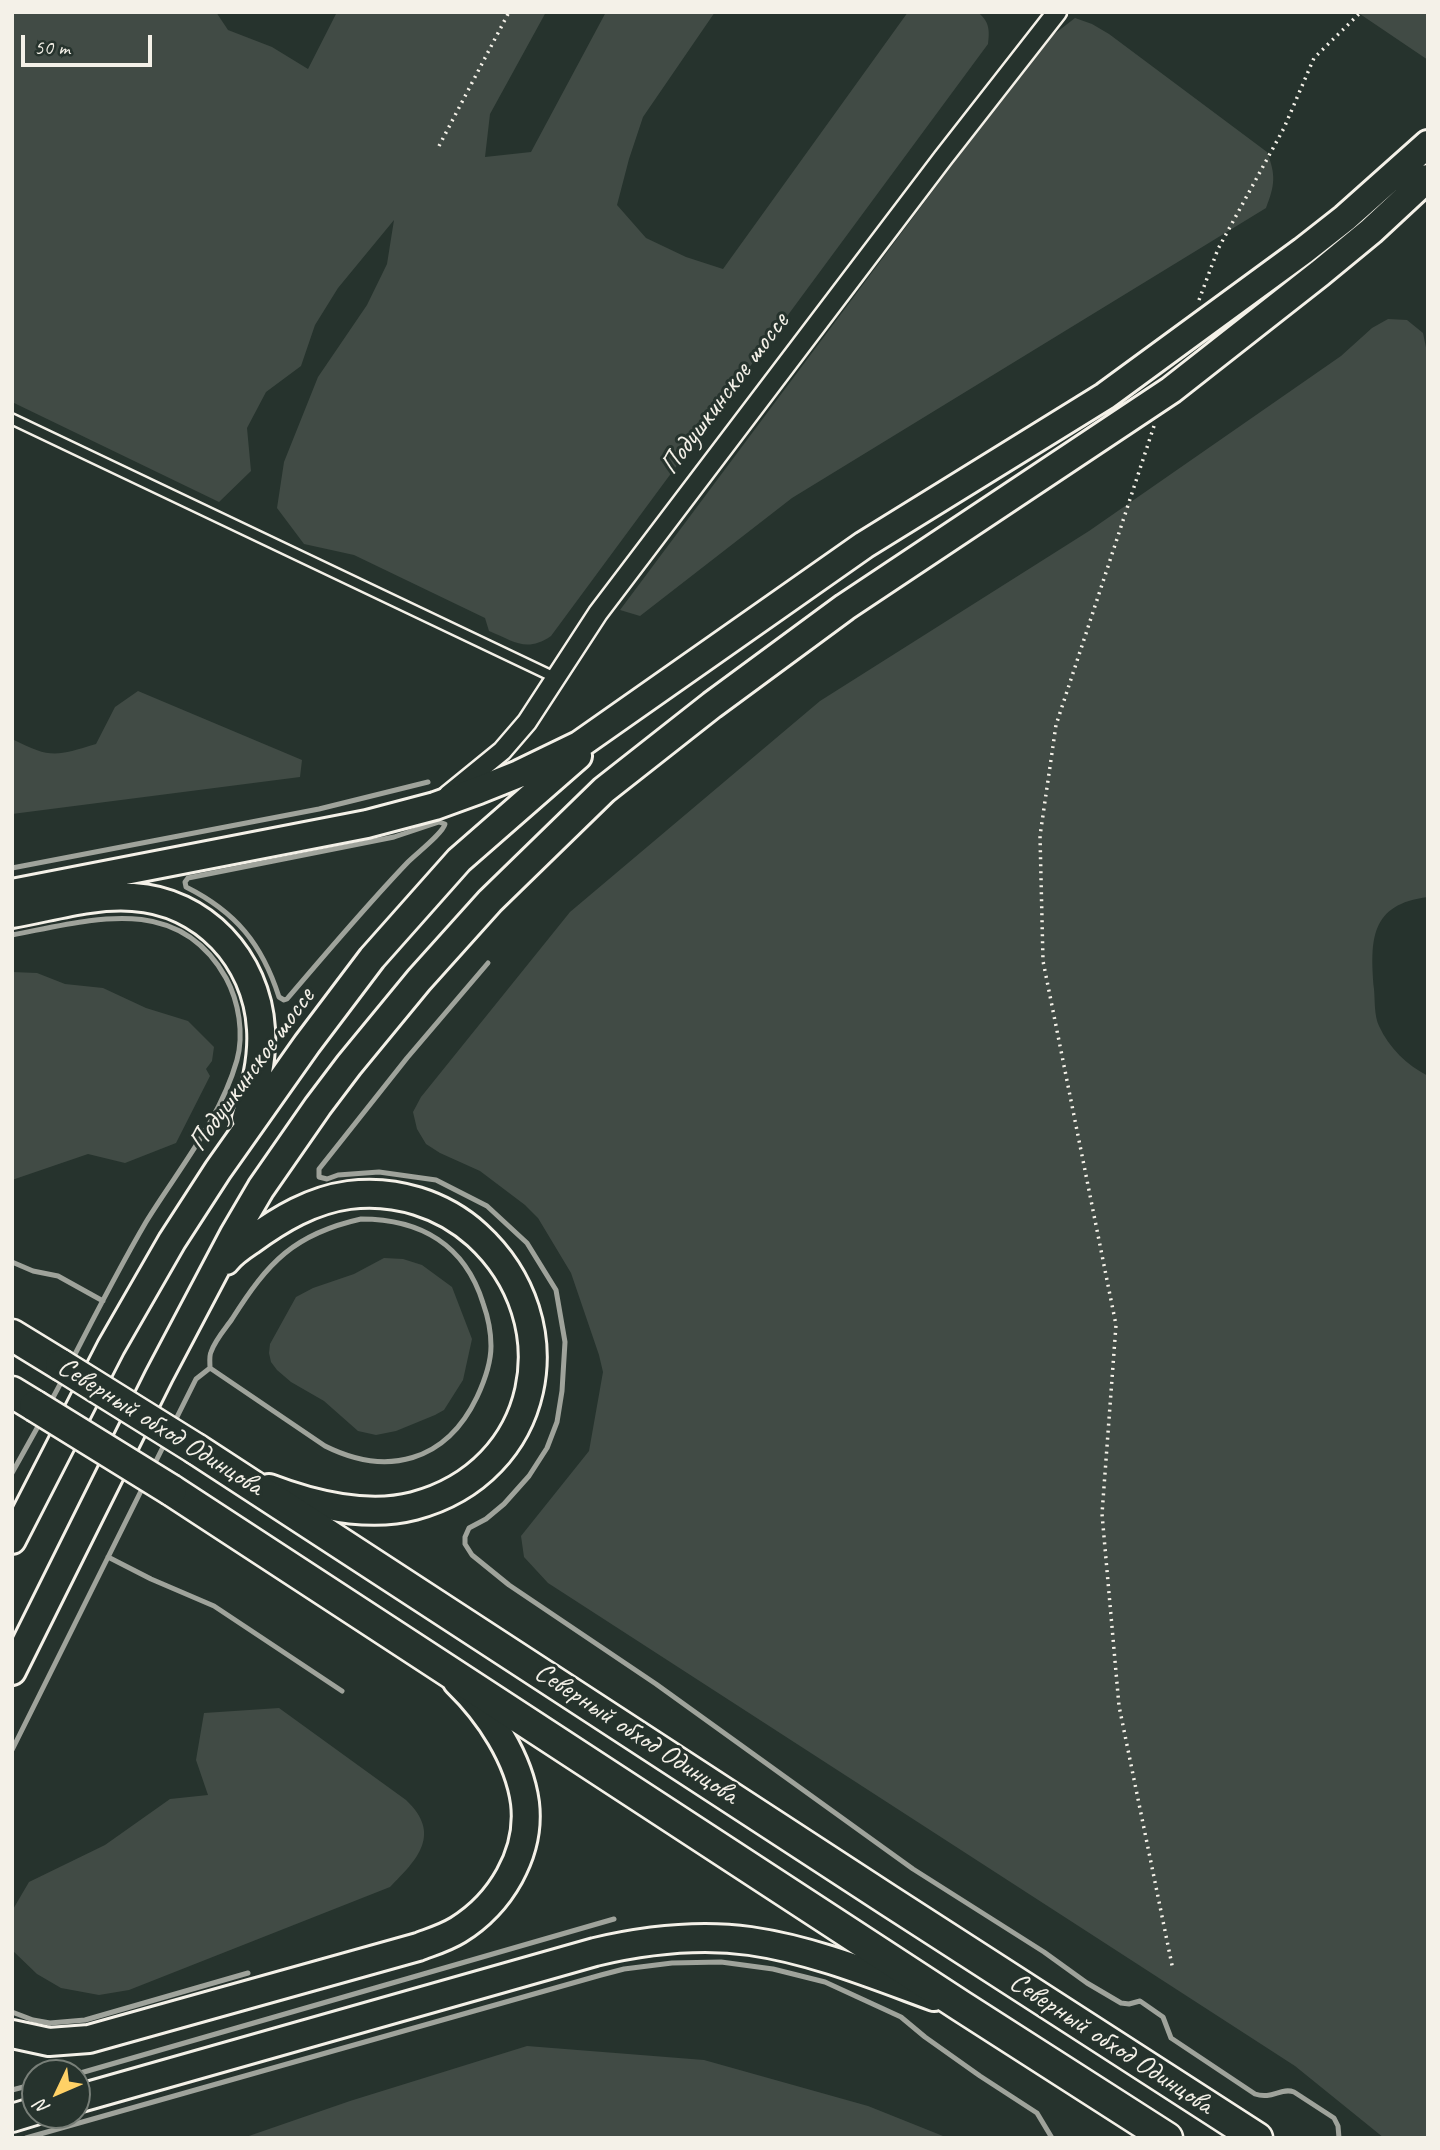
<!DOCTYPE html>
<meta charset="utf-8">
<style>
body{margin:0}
#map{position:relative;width:1440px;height:2150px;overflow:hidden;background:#26332d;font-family:Caveat,sans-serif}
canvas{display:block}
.frame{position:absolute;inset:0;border:14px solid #f4f1e8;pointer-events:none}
.north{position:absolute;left:21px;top:2059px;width:70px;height:70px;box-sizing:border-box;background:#26332d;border:2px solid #787f78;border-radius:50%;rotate:226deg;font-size:19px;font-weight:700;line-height:28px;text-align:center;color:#f4f1e8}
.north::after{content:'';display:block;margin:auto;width:24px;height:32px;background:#ffd166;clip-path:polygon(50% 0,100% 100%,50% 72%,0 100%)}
.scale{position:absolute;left:21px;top:35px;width:131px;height:32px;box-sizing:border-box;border:4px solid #f4f1e8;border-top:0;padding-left:9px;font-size:21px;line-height:24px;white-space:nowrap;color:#f4f1e8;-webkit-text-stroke:5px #26332d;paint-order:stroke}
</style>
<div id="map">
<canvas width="1440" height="2150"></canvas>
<div class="frame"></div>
<div class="north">N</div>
<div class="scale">50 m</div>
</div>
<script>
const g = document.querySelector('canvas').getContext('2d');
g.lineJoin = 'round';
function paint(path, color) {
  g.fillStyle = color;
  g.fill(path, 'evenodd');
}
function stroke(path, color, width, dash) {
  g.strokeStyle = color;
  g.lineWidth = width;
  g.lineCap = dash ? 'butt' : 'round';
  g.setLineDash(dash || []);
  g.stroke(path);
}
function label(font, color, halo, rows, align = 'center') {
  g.font = font + ' Caveat,sans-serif';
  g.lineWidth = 6;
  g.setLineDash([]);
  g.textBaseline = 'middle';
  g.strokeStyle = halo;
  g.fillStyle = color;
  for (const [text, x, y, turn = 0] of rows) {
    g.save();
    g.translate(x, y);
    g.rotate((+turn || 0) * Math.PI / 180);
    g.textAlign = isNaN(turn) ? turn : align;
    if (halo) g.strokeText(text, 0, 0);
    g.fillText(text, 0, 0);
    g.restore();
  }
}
const green = new Path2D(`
 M12,12H216L228,30L272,47L308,69L337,12H546L490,114L485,157L531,152L606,12H715L643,117L629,159L617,205L646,238L686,257L723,269L908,12H977C989,20 990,30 988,44L551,636C526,653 514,641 489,631L485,618L354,555L304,544L277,508L284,462L318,377L367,305L387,264L394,220L338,288L315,325L301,366L266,392L247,428L251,471L219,502L12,402Z
 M1357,12H1428V60Z
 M1075,18L1092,24L1109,34L1267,152C1276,175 1275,185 1266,208L792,498L640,616L620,610L1044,42Z
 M1388,319L1407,320L1423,333L1428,357V897C1370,904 1370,940 1374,989C1375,1000 1374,1016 1379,1026C1389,1048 1407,1065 1428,1076V2138H1384L1295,2066L548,1583L524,1557L521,1536L589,1451L603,1372L599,1355L571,1273L538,1218L525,1205L480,1171L440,1153L426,1144L417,1129L413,1112L421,1097L570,912L820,701L1089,531L1341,356L1372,328Z
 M138,691L302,760L300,777L12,814V739C51,759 56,756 96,744L115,707Z
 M12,972L37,973L65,984L103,988L146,1008L188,1021L214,1047L212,1061L206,1069L210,1076L176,1143L125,1163L88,1154L12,1180Z
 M384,1258L403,1259L422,1265L452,1287L472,1339L463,1380L444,1410L435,1415L396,1431L376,1435L358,1431L324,1401L291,1382L277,1370L271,1362L269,1353L270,1344L296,1297L313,1288L354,1274Z
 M279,1708L406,1800C442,1834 418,1859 390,1887L129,1990L99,1995L61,1988L37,1974L12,1950V1911L29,1882L105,1845L170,1799L208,1795L196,1760L204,1713Z
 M527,2046L704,2060L868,2106L948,2138H243L350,2101Z`);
const stream = new Path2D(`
 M439,822L445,824C443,833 417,853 408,862C366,906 327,952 287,999L284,1000L279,997C262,944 236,912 186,887L185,882L188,878L394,837Z
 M12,868L319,809L428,782
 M12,935C91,920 178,892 226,978C239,1002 244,1034 237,1060C220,1120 178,1170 146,1222C119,1268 95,1315 71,1362
 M488,963L407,1058L319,1169V1177L327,1179L338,1175L379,1172L436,1180L487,1206L527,1243L556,1290L565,1342L562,1391L557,1422L547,1448L529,1476L504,1504L486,1519L469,1528L465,1537V1544L472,1555L509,1585L656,1684L913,1869L1044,1952L1087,1983L1121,2003L1129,2004L1140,2001L1163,2017L1171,2038L1255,2094C1272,2100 1281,2087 1294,2092L1334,2118L1338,2126L1339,2138
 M361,1219C421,1219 465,1245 483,1303C488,1317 491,1331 491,1346C491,1362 484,1382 477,1397C446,1462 387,1477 325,1446L210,1368C210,1363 209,1356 211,1352C215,1340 225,1329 232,1319C268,1262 294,1234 361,1219Z
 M12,1262L33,1271L58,1276L103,1301
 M50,1403L64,1377
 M174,1423L196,1379L210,1368
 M153,1467L166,1441
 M12,1473L41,1421
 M108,1557L151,1579L214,1606L342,1691
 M12,1750L144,1485
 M12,2012L33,2020L50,2023L85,2020L248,1973
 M77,2074L614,1919
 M12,2090L35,2084
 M26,2138L601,1975L624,1969L672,1963L721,1962L773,1969L825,1982L901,2017L925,2037L980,2076L1037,2113L1052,2138`);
const path = new Path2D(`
 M439,146L509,12
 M1199,300L1218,249L1284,128L1314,58L1361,12
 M1154,426L1056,725L1040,836L1043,961L1116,1325L1102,1514L1119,1706L1173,1970`);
const service = new Path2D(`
 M12,419L556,678`);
const minor = new Path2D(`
 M448,795L502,751L527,722L598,613L943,158L1057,12`);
const secondary = new Path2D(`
 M12,893L367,824L435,806L479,790L519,774L579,745L864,545L1105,396L1303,251L1345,218L1428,144
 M12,914C52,907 92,894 133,897C203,901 257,959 261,1029C263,1059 255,1089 246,1118
 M226,1261C232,1253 241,1247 250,1241C280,1219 312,1200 349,1195C395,1189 443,1204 477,1235C572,1322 542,1472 414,1506C368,1518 313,1505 269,1488
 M12,1540L111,1347L172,1241L218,1170L307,1044L372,958L459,860L578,756
 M12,1671L159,1376L234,1234L261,1188L318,1106L349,1065L419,980L490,901L604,790L712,705L845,607L1171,390L1320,273L1371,231L1428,178
 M12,2034L49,2042L89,2039L418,1947C431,1942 445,1938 458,1930C500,1904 531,1854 525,1803C519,1758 489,1713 457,1682
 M77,2099L595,1952C646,1940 698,1934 750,1941C813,1950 874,1975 934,1997
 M12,2118L35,2111`);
const trunk = new Path2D(`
 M12,1335L61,1365
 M12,1392L35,1406
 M196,1449L888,1900L1257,2138
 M171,1490L961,2006L1167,2138`);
const trunkBridge = new Path2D(`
 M61,1365L196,1449
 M35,1406L171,1490`);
const streetNames = [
 ["Подушкинское шоссе",725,394,-53],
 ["Подушкинское шоссе",252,1070,-54],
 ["Северный обход Одинцова",160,1427,32],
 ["Северный обход Одинцова",636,1734,33],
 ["Северный обход Одинцова",1111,2044,33]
];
paint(green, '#414b45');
stroke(stream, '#9fa39b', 5);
stroke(service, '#f4f1e8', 14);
stroke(minor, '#f4f1e8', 23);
stroke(secondary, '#f4f1e8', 32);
stroke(trunk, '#f4f1e8', 35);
stroke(path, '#f4f1e8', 3.5, [2, 5]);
stroke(service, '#26332d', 9);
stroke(minor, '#26332d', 18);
stroke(secondary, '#26332d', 26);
stroke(trunk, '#26332d', 30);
stroke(trunkBridge, '#f4f1e8', 35, []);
stroke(trunkBridge, '#26332d', 30);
label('28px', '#f4f1e8', '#26332d', streetNames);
</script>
